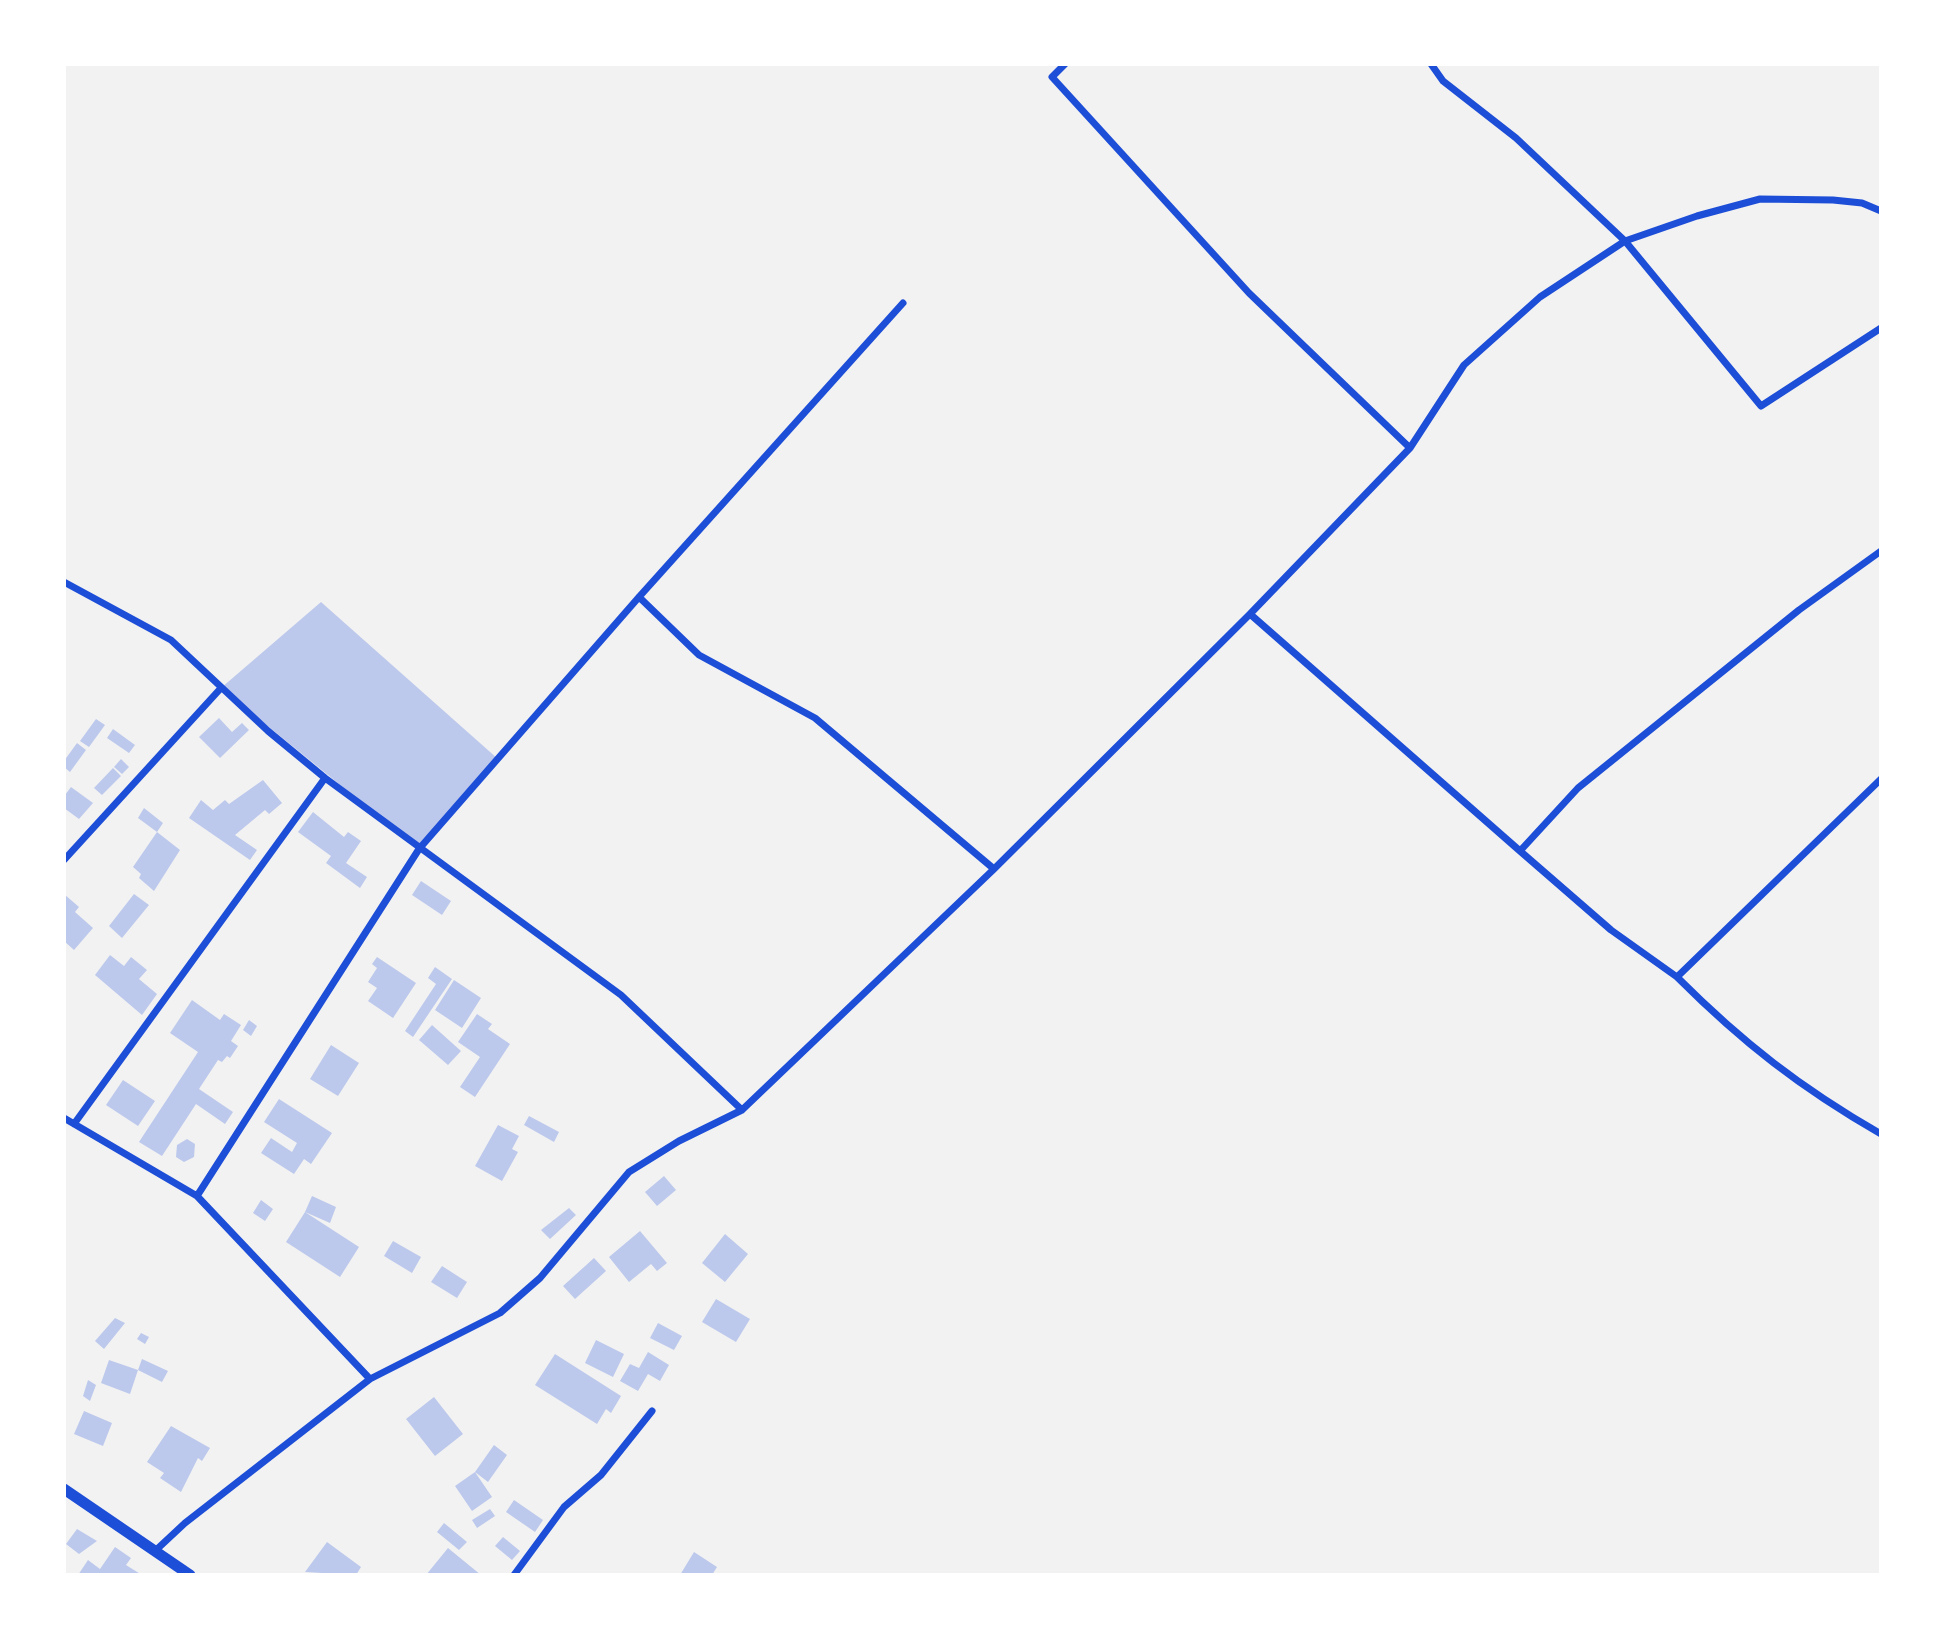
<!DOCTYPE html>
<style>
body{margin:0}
#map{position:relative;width:1945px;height:1639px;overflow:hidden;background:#f2f2f2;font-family:Raleway,sans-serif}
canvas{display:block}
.frame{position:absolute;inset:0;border:66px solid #fff;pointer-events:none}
</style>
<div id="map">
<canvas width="1945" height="1639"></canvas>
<div class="frame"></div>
</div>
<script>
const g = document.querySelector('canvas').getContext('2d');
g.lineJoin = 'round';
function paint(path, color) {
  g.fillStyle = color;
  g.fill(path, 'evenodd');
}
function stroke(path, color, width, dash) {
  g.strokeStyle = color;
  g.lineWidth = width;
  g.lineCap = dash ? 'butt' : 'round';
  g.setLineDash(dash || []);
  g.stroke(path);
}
const building = new Path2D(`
 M321,602L498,759L419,849L221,688Z
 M219,718L232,732L242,723L249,730L220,758L199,737Z
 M96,719L105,725L89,747L80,741Z
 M113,729L135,745L129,753L107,738Z
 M77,743L86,750L70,772L64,767V761Z
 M121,759L129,767L122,774L114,767Z
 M113,768L121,776L102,795L94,788Z
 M263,780L282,803L269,814L265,810L235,835L257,850L250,860L189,818L201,800L213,810L225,800L229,804Z
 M71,787L93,803L79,819L64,808L65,795Z
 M144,808L163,823L157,832L138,818Z
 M313,812L344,837L348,832L361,841L346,863L367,877L360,888L326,863L331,856L298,832Z
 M157,832L180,850L154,891L139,878L141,874L133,867Z
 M421,881L451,901L442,915L412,895Z
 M64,894L79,907L75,912L93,928L74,950L64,941Z
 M134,894L149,905L122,938L109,926Z
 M110,955L124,966L131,957L147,970L139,979L157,994L142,1015L95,975Z
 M377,957L416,983L393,1018L368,1001L377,988L368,982L377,968L372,964Z
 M435,967L452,979L413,1037L405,1031L436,984L428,978Z
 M454,980L481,998L462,1028L435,1010Z
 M192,1000L220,1020L224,1014L241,1025L231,1041L238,1046L230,1058L227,1056L222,1062L218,1060L199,1089L233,1112L225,1124L196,1104L162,1156L139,1142L198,1052L170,1033Z
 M477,1014L492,1024L488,1029L510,1044L475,1097L460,1087L480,1057L458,1042Z
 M249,1020L257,1026L251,1036L243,1030Z
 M432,1025L461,1051L448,1065L419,1040Z
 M331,1045L359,1063L338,1096L310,1079Z
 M123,1080L155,1101L138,1126L106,1105Z
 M279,1099L332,1133L311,1164L304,1159L294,1174L261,1153L271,1138L292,1152L297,1143L264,1122Z
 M529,1116L559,1132L554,1142L524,1125Z
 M498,1125L519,1136L512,1149L518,1152L502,1181L475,1166Z
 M187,1139L195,1144L194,1157L184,1162L176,1157L177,1145Z
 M664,1176L676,1190L657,1206L645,1192Z
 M312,1196L336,1207L330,1223L305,1212Z
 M261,1200L273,1209L265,1221L253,1213Z
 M569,1208L576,1215L550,1239L541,1230Z
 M305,1212L359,1247L340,1277L286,1242Z
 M640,1231L667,1263L657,1271L651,1264L629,1282L609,1257Z
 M725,1234L748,1254L725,1282L702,1263Z
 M393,1241L421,1257L412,1273L384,1256Z
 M594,1258L606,1271L575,1299L563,1286Z
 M442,1266L467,1282L457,1298L431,1282Z
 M716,1299L750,1319L736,1342L702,1322Z
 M115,1318L125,1323L104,1349L95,1341Z
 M658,1323L682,1336L674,1350L650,1338Z
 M141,1333L149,1337L145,1344L137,1339Z
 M596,1340L624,1354L613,1377L585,1363Z
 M648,1352L669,1365L660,1381L648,1374L638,1391L620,1381L630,1364L639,1368Z
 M555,1354L621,1396L611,1413L606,1409L597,1424L535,1385Z
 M142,1359L168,1371L162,1382L138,1370L130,1394L101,1383L109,1360L138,1370Z
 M88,1380L96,1385L90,1401L83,1396Z
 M434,1397L463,1434L435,1456L406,1419Z
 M84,1411L112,1423L103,1446L74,1434Z
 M171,1426L210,1448L202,1461L198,1458L181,1492L160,1478L164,1473L147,1462Z
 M494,1445L507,1455L488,1482L475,1472L492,1497L472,1511L455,1486L475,1472Z
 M514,1500L543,1520L535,1532L506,1512Z
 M490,1509L495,1516L477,1528L472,1520Z
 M444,1523L467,1542L459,1550L437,1532Z
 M77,1529L97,1541L79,1554L66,1544Z
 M503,1537L520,1551L512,1560L495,1546Z
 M327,1542L361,1567L356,1575L305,1572Z
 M115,1547L131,1558L126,1565L142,1575H78L88,1560L100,1569Z
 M448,1548L481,1575H426Z
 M694,1552L717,1567L712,1575H680Z`);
const minor = new Path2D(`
 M1065,64L1052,77L1249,293L1410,448
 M1431,64L1443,81L1516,138L1625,241L1761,406L1881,328
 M1881,211L1862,203L1833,200L1760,199L1697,216L1625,241L1540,297L1464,365L1410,448L1250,614L1520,851L1578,788L1799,610L1881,551
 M64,582L171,640L268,731L325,778L621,995L742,1110
 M639,597L699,655L815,718L994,869
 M1881,779L1677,977C1743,1043 1801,1088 1881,1134
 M1520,851L1611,930L1677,977
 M64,860L221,688
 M64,1118L197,1196L370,1379
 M74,1124L325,778
 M197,1196L419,849L639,597L903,303
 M155,1551L185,1523L370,1379L500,1313L540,1278L629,1172L679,1141L742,1110L994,869L1250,614
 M514,1575L564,1507L601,1475L652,1411`);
const secondary = new Path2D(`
 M64,1489L190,1575`);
paint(building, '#bdc9ec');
stroke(minor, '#1d4ed8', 7);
stroke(secondary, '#1d4ed8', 11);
</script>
